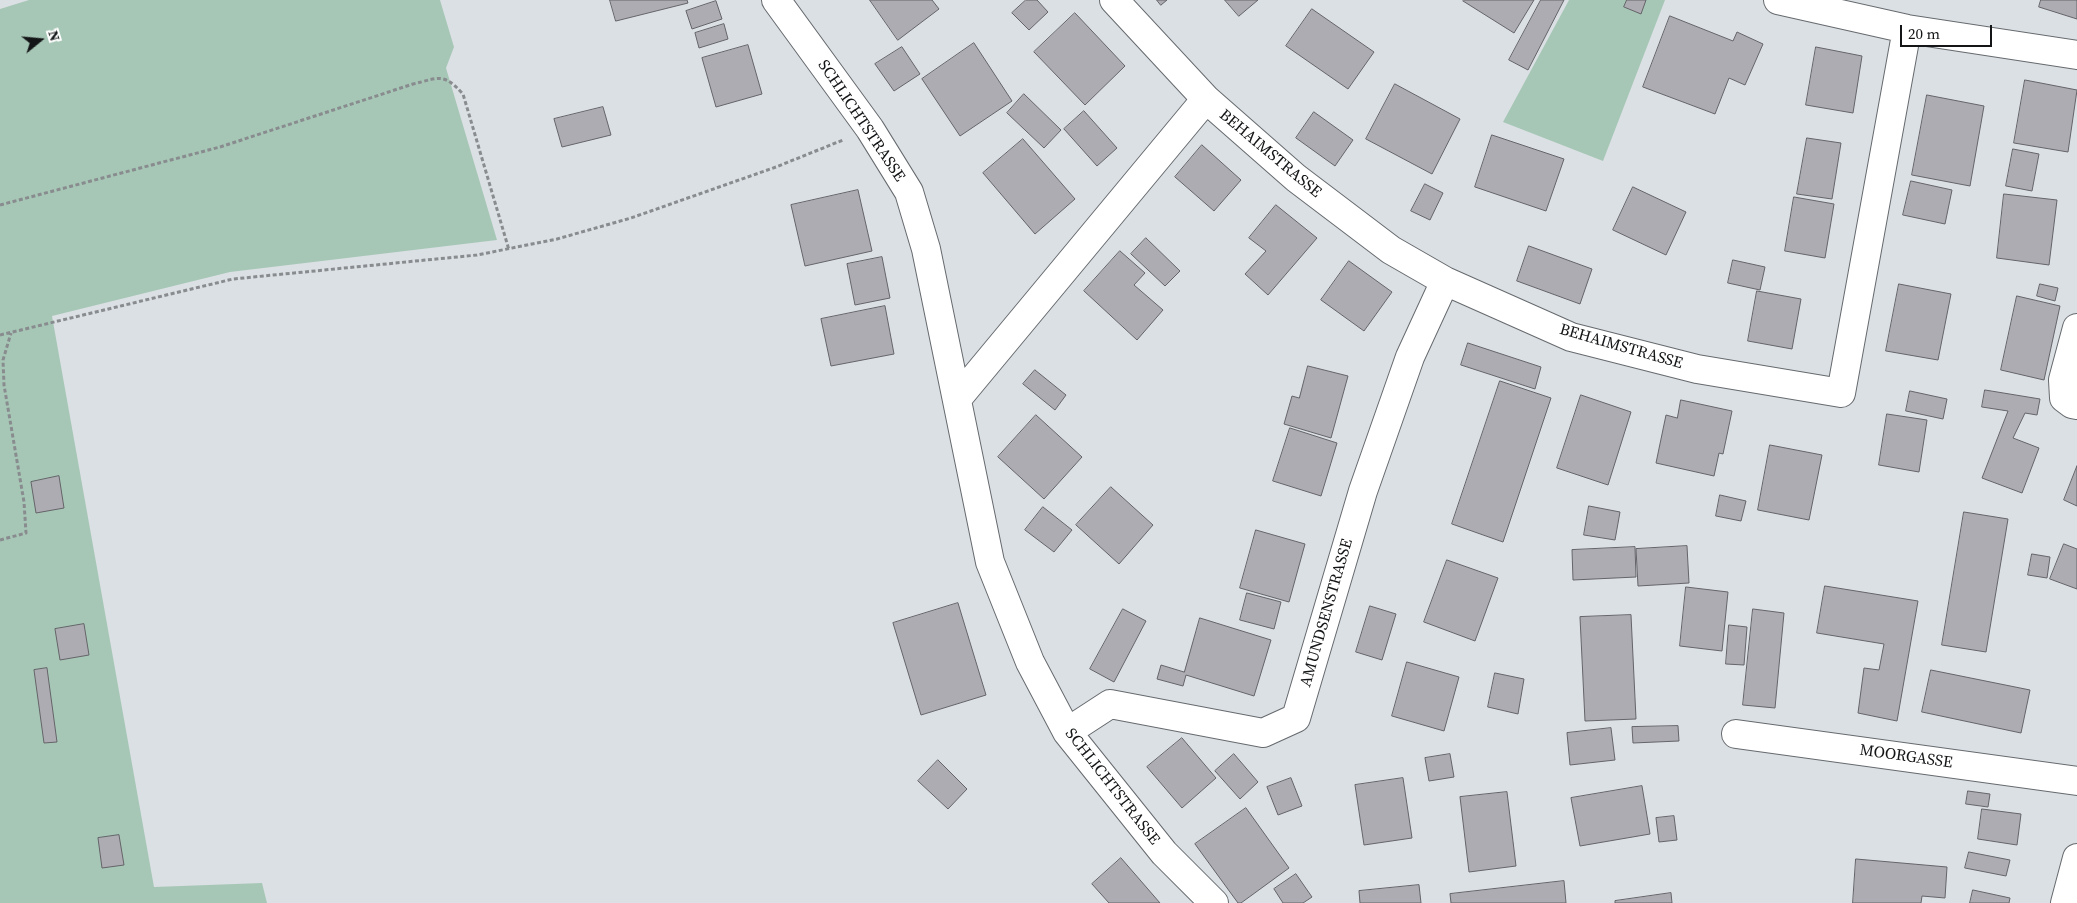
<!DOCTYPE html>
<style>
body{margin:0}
#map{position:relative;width:2077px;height:903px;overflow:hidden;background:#dbe0e4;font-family:"Source Serif 4",serif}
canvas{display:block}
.north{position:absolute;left:15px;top:15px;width:50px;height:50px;-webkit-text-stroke:4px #fff;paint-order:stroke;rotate:73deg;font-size:14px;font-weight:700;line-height:20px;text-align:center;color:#141517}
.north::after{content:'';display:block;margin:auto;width:18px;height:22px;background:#141517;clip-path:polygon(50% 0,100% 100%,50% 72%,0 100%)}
.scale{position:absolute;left:1900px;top:25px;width:92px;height:22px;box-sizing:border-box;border:2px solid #141517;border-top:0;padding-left:6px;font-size:15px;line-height:18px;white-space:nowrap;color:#141517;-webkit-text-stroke:4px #fff;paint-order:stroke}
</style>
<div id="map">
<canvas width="2077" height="903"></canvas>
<div class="north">N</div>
<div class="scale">20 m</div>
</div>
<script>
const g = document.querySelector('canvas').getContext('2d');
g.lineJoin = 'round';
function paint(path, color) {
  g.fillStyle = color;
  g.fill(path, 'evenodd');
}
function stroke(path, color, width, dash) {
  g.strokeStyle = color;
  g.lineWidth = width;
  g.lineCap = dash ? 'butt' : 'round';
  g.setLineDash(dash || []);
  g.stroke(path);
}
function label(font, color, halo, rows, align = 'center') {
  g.font = font + ' "Source Serif 4",serif';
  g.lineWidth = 4.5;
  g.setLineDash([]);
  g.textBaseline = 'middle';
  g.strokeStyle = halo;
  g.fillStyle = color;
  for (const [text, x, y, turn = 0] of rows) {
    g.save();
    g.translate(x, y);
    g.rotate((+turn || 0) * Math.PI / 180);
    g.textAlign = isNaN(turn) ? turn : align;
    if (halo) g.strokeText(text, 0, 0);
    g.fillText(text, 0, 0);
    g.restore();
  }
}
const green = new Path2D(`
 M29,0H440L454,47L446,68L497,240L230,272L52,316L154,887L262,883L267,903H0V9Z
 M1569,0H1665L1603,161L1503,122Z`);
const building = new Path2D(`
 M610,0H687L688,3L616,21Z
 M870,0H932L939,9L898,40Z
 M1026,0H1037L1048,12L1029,30L1012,13Z
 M1157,0H1167L1161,5Z
 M1225,0H1258L1239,16Z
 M1464,0H1534L1514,33L1463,1Z
 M1541,0H1564L1528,70L1509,60Z
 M1627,0H1646L1641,14L1624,7Z
 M2041,0H2077V19L2039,7Z
 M716,1L722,19L692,29L686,11Z
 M1312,9L1374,52L1348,89L1286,46Z
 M1075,13L1125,66L1085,105L1034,52Z
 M1670,16L1733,41L1737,32L1763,44L1745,85L1729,78L1715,114L1643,87Z
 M724,24L728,39L699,48L695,33Z
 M974,43L1012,101L960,136L922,79Z
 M748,45L762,94L716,107L702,58Z
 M902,47L920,74L894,91L875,64Z
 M1816,47L1862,56L1853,113L1806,105Z
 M2025,80L2077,90L2068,152L2014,143Z
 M1395,84L1460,119L1432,174L1366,139Z
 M1024,94L1061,130L1044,148L1007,113Z
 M1927,95L1984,106L1970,186L1912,175Z
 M603,107L611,135L562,147L554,119Z
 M1084,111L1117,148L1097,166L1064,129Z
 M1314,112L1353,140L1335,166L1296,138Z
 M1492,135L1564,159L1546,211L1475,187Z
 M1807,138L1841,143L1832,199L1797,194Z
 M1023,139L1075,199L1035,234L983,173Z
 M1202,145L1241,180L1214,211L1175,177Z
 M2013,149L2039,154L2032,191L2006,186Z
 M1911,181L1952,190L1945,224L1903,215Z
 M1425,184L1443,193L1430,220L1411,211Z
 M1633,187L1686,212L1666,255L1613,230Z
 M858,190L872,251L805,266L791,205Z
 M2004,194L2057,200L2049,265L1997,258Z
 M1794,197L1834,204L1825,258L1785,251Z
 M1276,205L1317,238L1268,295L1245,274L1266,251L1249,238Z
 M1146,238L1180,271L1165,286L1131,254Z
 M1529,246L1592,269L1580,304L1517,281Z
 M1120,251L1145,273L1134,285L1163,310L1137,340L1084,291Z
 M882,257L890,298L855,305L847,264Z
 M1733,260L1765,267L1760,290L1728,283Z
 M1349,261L1392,292L1364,331L1321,300Z
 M1899,284L1951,294L1938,360L1886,351Z
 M2040,284L2058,288L2055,301L2037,296Z
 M1757,291L1801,299L1792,349L1748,341Z
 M2017,296L2060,306L2044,380L2001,370Z
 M885,306L894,354L831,366L821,319Z
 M1468,343L1541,367L1535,389L1461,365Z
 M1308,366L1348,376L1331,438L1284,424L1292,396L1299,398Z
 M1035,370L1066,395L1055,410L1023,384Z
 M1500,381L1551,398L1503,542L1452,524Z
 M1985,390L2040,399L2037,415L2025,413L2013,438L2039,448L2022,493L1982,478L2008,411L1982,407Z
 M1910,391L1947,399L1943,419L1906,411Z
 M1581,395L1631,412L1608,485L1557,468Z
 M1681,400L1732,411L1723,454L1719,453L1714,476L1656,463L1666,415L1677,418Z
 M1887,414L1927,420L1919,472L1879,465Z
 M1036,415L1082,457L1044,499L998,457Z
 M1290,428L1337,443L1321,496L1273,481Z
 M1770,445L1822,455L1809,520L1758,510Z
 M2077,466V506L2064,500Z
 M59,476L64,508L36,513L31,482Z
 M1111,487L1153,525L1119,564L1076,525Z
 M1720,495L1746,501L1741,521L1716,516Z
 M1589,506L1620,512L1615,540L1584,535Z
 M1043,507L1072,530L1054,552L1025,530Z
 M1964,512L2008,519L1986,652L1942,645Z
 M1256,530L1305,544L1289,602L1240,588Z
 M2064,544L2077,549V589L2050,579Z
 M1687,546L1689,583L1638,586L1636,549Z
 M1635,547L1636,577L1573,580L1572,550Z
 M2032,554L2050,557L2047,578L2028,575Z
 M1447,560L1498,578L1475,641L1424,622Z
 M1825,586L1918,601L1897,721L1858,713L1864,668L1879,670L1884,644L1817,633Z
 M1686,587L1728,592L1722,651L1680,646Z
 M1247,593L1281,602L1274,629L1240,620Z
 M958,603L986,695L921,715L893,623Z
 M1370,606L1396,614L1382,660L1356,652Z
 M1123,609L1146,621L1114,682L1090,669Z
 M1753,609L1784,613L1775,708L1743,705Z
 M1631,615L1636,719L1585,721L1580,617Z
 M1200,618L1271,640L1254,696L1186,675L1183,686L1157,679L1161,665L1184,672Z
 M84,624L89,655L60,660L55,629Z
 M1729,625L1747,627L1744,665L1726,664Z
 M1407,662L1459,677L1444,731L1392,716Z
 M47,668L57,742L44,743L34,670Z
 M1931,670L2030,690L2021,733L1922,712Z
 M1495,673L1524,679L1518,714L1488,707Z
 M1678,726L1679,741L1633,743L1632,727Z
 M1611,728L1615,760L1570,765L1567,733Z
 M1182,738L1216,778L1182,808L1147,767Z
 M1234,754L1258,782L1240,799L1215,771Z
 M1450,754L1454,777L1429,781L1425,758Z
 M938,760L967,789L948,809L918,781Z
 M1291,778L1302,806L1278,815L1267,787Z
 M1403,778L1412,838L1364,845L1355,785Z
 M1642,786L1650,834L1580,846L1571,798Z
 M1968,791L1990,794L1988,807L1966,804Z
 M1507,792L1516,866L1469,872L1460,797Z
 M1246,808L1289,868L1241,903H1238L1195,844Z
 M1982,809L2021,814L2017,845L1978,839Z
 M1674,816L1677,840L1659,842L1656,818Z
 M119,835L124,865L102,868L98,838Z
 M1969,852L2010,860L2006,876L1965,868Z
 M1121,858L1160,903H1109L1092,884Z
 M1856,859L1947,867L1945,898L1922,896L1921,903H1853Z
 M1296,874L1312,897L1303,903H1283L1274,889Z
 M1564,881L1566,903H1451L1450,894Z
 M1419,885L1421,903H1360L1359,891Z
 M1973,890L2010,898L2009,903H1970Z
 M1671,893L1672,903H1615V901Z`);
const path = new Path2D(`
 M0,205L220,147L413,84C439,78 443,72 463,94L509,250
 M0,335L233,279L477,255L557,239L631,218L776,167L843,140
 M0,540L26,533L24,502L4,385L3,360L11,333`);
const minor = new Path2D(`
 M776,0L870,129L909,192L926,249L990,562L1030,662L1067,732L1164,853L1214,903
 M1114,0L1206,99L1296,178L1391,250L1445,281L1571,337L1697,369L1841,393L1907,29
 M1778,0L1907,29L2077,55
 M2077,328L2063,380L2064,398L2072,404L2077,405
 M957,399L1206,99
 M1067,732L1110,704L1263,733L1296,718L1363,491L1410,357L1445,281
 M1736,734L2077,781
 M2065,903L2077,858`);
const streetNames = [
 ["SCHLICHTSTRASSE",861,121,56],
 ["BEHAIMSTRASSE",1270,154,40],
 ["BEHAIMSTRASSE",1621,347,16],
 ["AMUNDSENSTRASSE",1327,613,-74],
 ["MOORGASSE",1906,757,8],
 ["SCHLICHTSTRASSE",1112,787,52]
];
paint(green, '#a7c7b6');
paint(building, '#adacb2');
stroke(building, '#646469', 1);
stroke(minor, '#666a6e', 30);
stroke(path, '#898c8f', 3, [4, 2.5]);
stroke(minor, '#fff', 28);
label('16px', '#141517', '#fff', streetNames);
</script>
